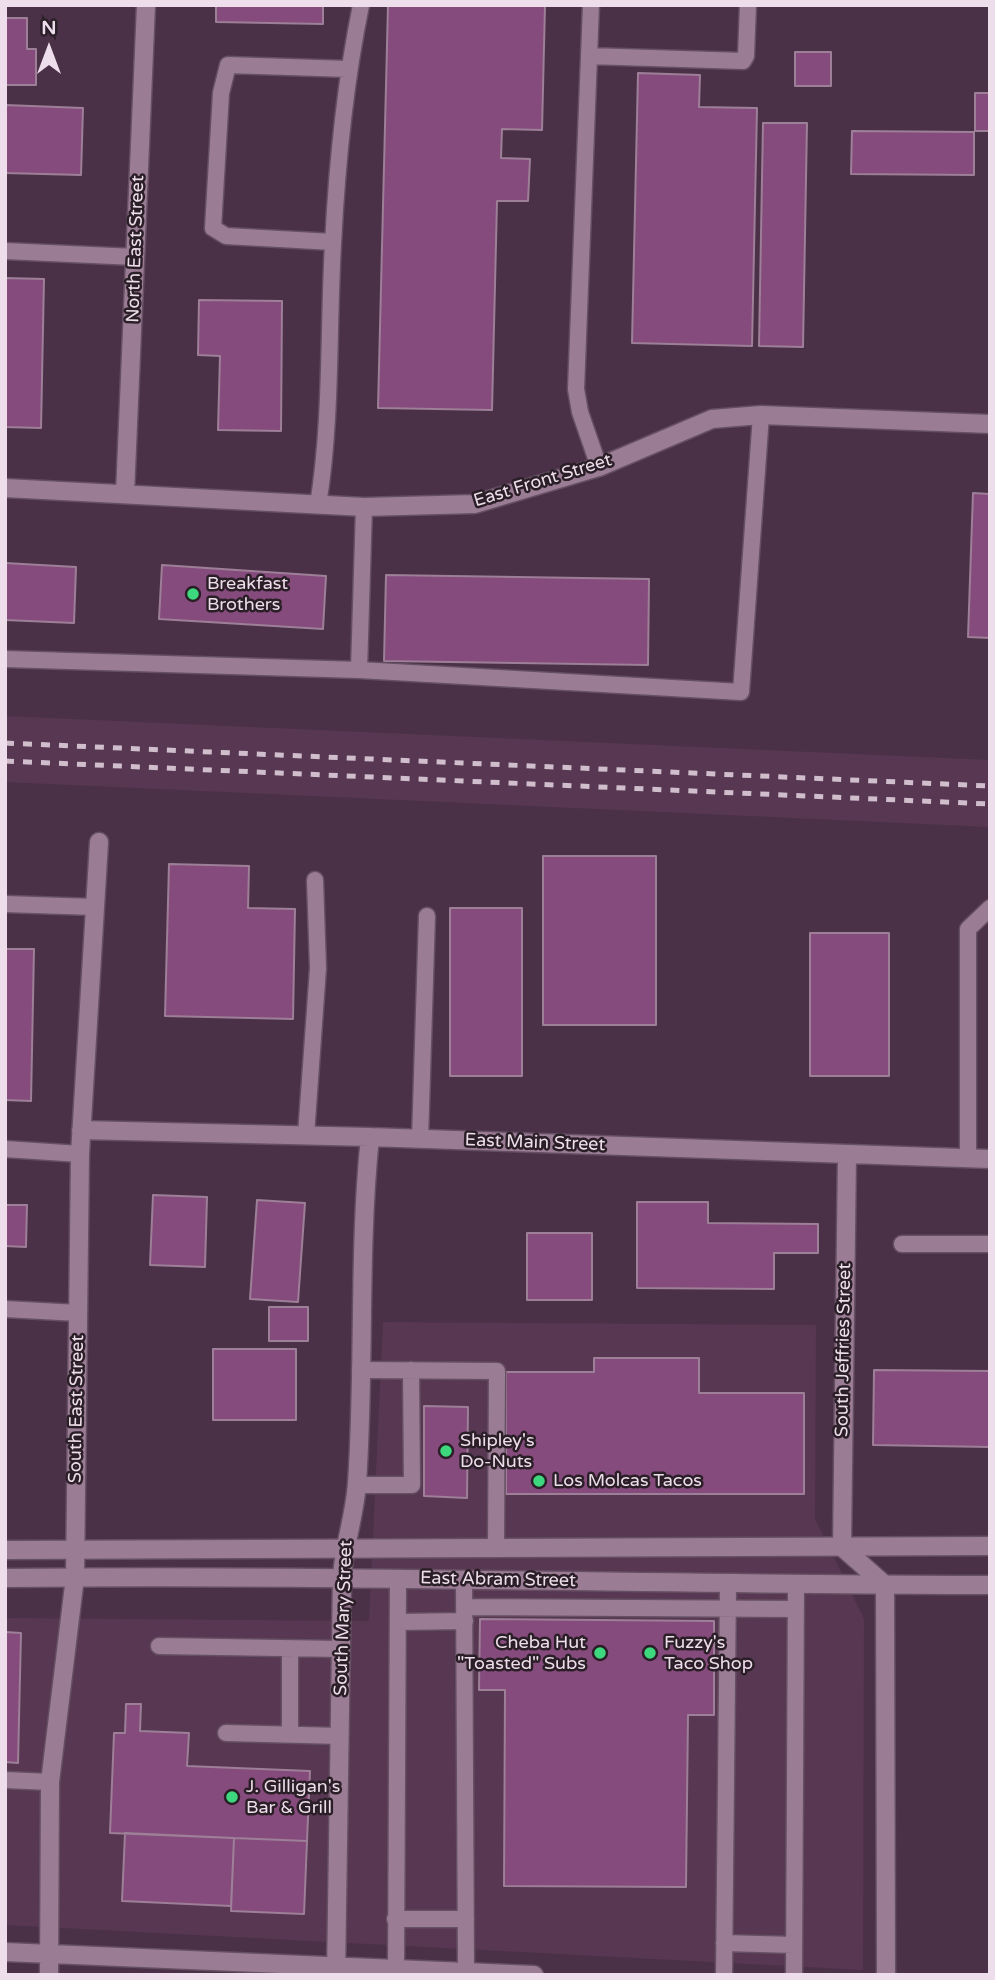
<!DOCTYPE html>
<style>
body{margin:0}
#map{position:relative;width:995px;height:1980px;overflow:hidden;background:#4b3147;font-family:"Varela Round",sans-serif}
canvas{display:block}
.frame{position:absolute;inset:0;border:7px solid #eeddea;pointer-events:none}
.north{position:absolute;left:14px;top:14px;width:70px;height:70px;-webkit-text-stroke:5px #2a1e27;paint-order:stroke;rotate:0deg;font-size:19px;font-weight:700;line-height:28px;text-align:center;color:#eeddea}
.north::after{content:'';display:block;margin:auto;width:24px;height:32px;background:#eeddea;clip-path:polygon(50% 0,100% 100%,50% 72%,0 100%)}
</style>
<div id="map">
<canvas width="995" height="1980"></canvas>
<div class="frame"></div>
<div class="north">N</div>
</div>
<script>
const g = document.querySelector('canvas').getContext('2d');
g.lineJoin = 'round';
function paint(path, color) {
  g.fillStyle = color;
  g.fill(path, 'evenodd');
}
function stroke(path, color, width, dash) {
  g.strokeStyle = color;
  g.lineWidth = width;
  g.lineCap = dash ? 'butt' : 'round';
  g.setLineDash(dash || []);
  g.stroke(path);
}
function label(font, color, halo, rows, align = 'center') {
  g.font = font + ' "Varela Round",sans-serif';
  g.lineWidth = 5;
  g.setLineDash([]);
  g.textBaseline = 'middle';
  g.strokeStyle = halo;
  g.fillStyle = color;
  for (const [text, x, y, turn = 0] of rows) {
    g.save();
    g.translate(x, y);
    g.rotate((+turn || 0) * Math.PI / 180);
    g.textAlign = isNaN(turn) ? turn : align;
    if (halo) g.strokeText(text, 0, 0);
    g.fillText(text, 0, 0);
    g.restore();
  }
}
const built = new Path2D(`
 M5,716L990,760V827L5,782Z
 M383,1322L816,1325L815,1519L864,1619L863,1970L5,1925V1618L369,1621Z`);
const building = new Path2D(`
 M216,5H323V24L216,22Z
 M388,5H545L542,130L502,129L501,158L530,159L528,201H497L492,410L378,408Z
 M5,18H27V49H36V85H5Z
 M795,52H831V86H795Z
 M638,73L700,75L699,107L757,108L752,346L632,343Z
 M975,93H990V131H975Z
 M5,105L83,108L81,175L5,173Z
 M763,123H807L803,347L759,346Z
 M852,131L974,132V175L851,174Z
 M5,278L44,279L41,428L5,427Z
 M199,300L282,301L281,431L218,430L220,356L198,355Z
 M973,493L990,494V638L968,637Z
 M5,563L76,567L74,623L5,620Z
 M162,565L326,576L323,629L159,619Z
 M386,575L649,579L648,665L384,661Z
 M543,856H656V1025H543Z
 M169,864L249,866L248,908L295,909L293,1019L165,1016Z
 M450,908H522V1076H450Z
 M810,933H889V1076H810Z
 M5,949H34L31,1101L5,1100Z
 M153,1195L207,1197L205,1267L150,1265Z
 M257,1200L305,1203L298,1302L250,1299Z
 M637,1202H708V1223L818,1224V1253H774V1289L637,1288Z
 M5,1205H27L26,1247L5,1246Z
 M527,1233H592V1300H527Z
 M269,1307H308V1341H269Z
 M213,1349H296V1420H213Z
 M594,1358H699V1393H804V1494H506V1372H594Z
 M874,1370L990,1371V1447L873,1445Z
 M424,1406L468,1407L467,1498L424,1496Z
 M480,1619L714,1621V1715H688L686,1887L504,1886L505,1690H479Z
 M5,1632L21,1633L18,1763L5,1762Z
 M126,1704H141L140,1731L189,1733L187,1766L310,1771L307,1841L110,1833L114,1733H125Z
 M125,1833L234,1838L231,1906L122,1901Z
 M234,1838L307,1841L304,1914L231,1911Z`);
const lane = new Path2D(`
 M591,5L576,389L580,412L599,467
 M589,56L743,61L746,56L748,5
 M333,242L226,236L213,228L221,93L228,65L348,69
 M5,251L135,257
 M318,505C332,419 328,331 333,244C337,164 345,83 361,5
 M364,507L359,670L741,692L761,415
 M5,659L359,670
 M5,904L94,907
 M306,1135L318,968L315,880
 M420,1139L427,916
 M5,1149L80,1154
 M968,1158V929L990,908
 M902,1244H990
 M5,1309L78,1313
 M360,1370L497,1371L496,1548
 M357,1485H412L411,1370
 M464,1579L466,1972
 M465,1607L795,1609
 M398,1622L465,1621
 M159,1646L341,1649
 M226,1733L340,1736
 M290,1734V1649
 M5,1780L50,1782
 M395,1919H466
 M724,1943L794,1945
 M396,1969L398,1578
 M724,1975L728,1585
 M794,1975L796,1585`);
const street = new Path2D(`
 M5,488L364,507L475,504L599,467L712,419L761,415L990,424
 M125,494L146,5
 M81,1130L370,1137L990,1159
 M847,1154L842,1547L885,1585L886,1975
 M5,1952L534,1975
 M49,1975L50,1782L75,1577L80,1154L99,842
 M336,1975L342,1577C344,1545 355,1514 357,1483C365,1367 358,1252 370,1137`);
const secondary = new Path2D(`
 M5,1550L990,1546
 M5,1578C333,1574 662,1585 990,1585`);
const rail = new Path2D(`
 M5,743L990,786
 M5,761L990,804`);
const markers = [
 [193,594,7,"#3dd77e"],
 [446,1451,7,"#3dd77e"],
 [539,1481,7,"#3dd77e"],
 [600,1653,7,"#3dd77e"],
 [650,1653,7,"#3dd77e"],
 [232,1797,7,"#3dd77e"]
];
const streetNames = [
 ["North East Street",136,249,-88],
 ["East Front Street",543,481,-17],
 ["East Main Street",535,1143,2],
 ["South Jeffries Street",844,1350,-89],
 ["South East Street",77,1409,-89],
 ["East Abram Street",498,1580,1],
 ["South Mary Street",344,1618,-88]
];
const poiNames = [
 ["Breakfast",207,584],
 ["Brothers",207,605],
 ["Shipley's",460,1441],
 ["Do-Nuts",460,1462],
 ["Los Molcas Tacos",553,1481],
 ["Cheba Hut",586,1643,"right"],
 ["\"Toasted\" Subs",586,1664,"right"],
 ["Fuzzy's",664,1643],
 ["Taco Shop",664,1664],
 ["J. Gilligan's",246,1787],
 ["Bar & Grill",246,1808]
];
paint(built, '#573752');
paint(building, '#854b7c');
stroke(building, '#9d7f97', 2);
stroke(lane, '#654f62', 19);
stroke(street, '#654f62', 21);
stroke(secondary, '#654f62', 21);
stroke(lane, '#9b7c95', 16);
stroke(street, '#9b7c95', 18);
stroke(secondary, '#9b7c95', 18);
stroke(rail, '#d0becc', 5, [9, 9]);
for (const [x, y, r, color] of markers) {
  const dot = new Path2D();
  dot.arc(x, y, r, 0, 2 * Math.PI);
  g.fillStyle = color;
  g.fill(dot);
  stroke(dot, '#2a1e27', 2.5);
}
label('18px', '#eeddea', '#2a1e27', streetNames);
label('18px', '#eeddea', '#2a1e27', poiNames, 'left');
</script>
